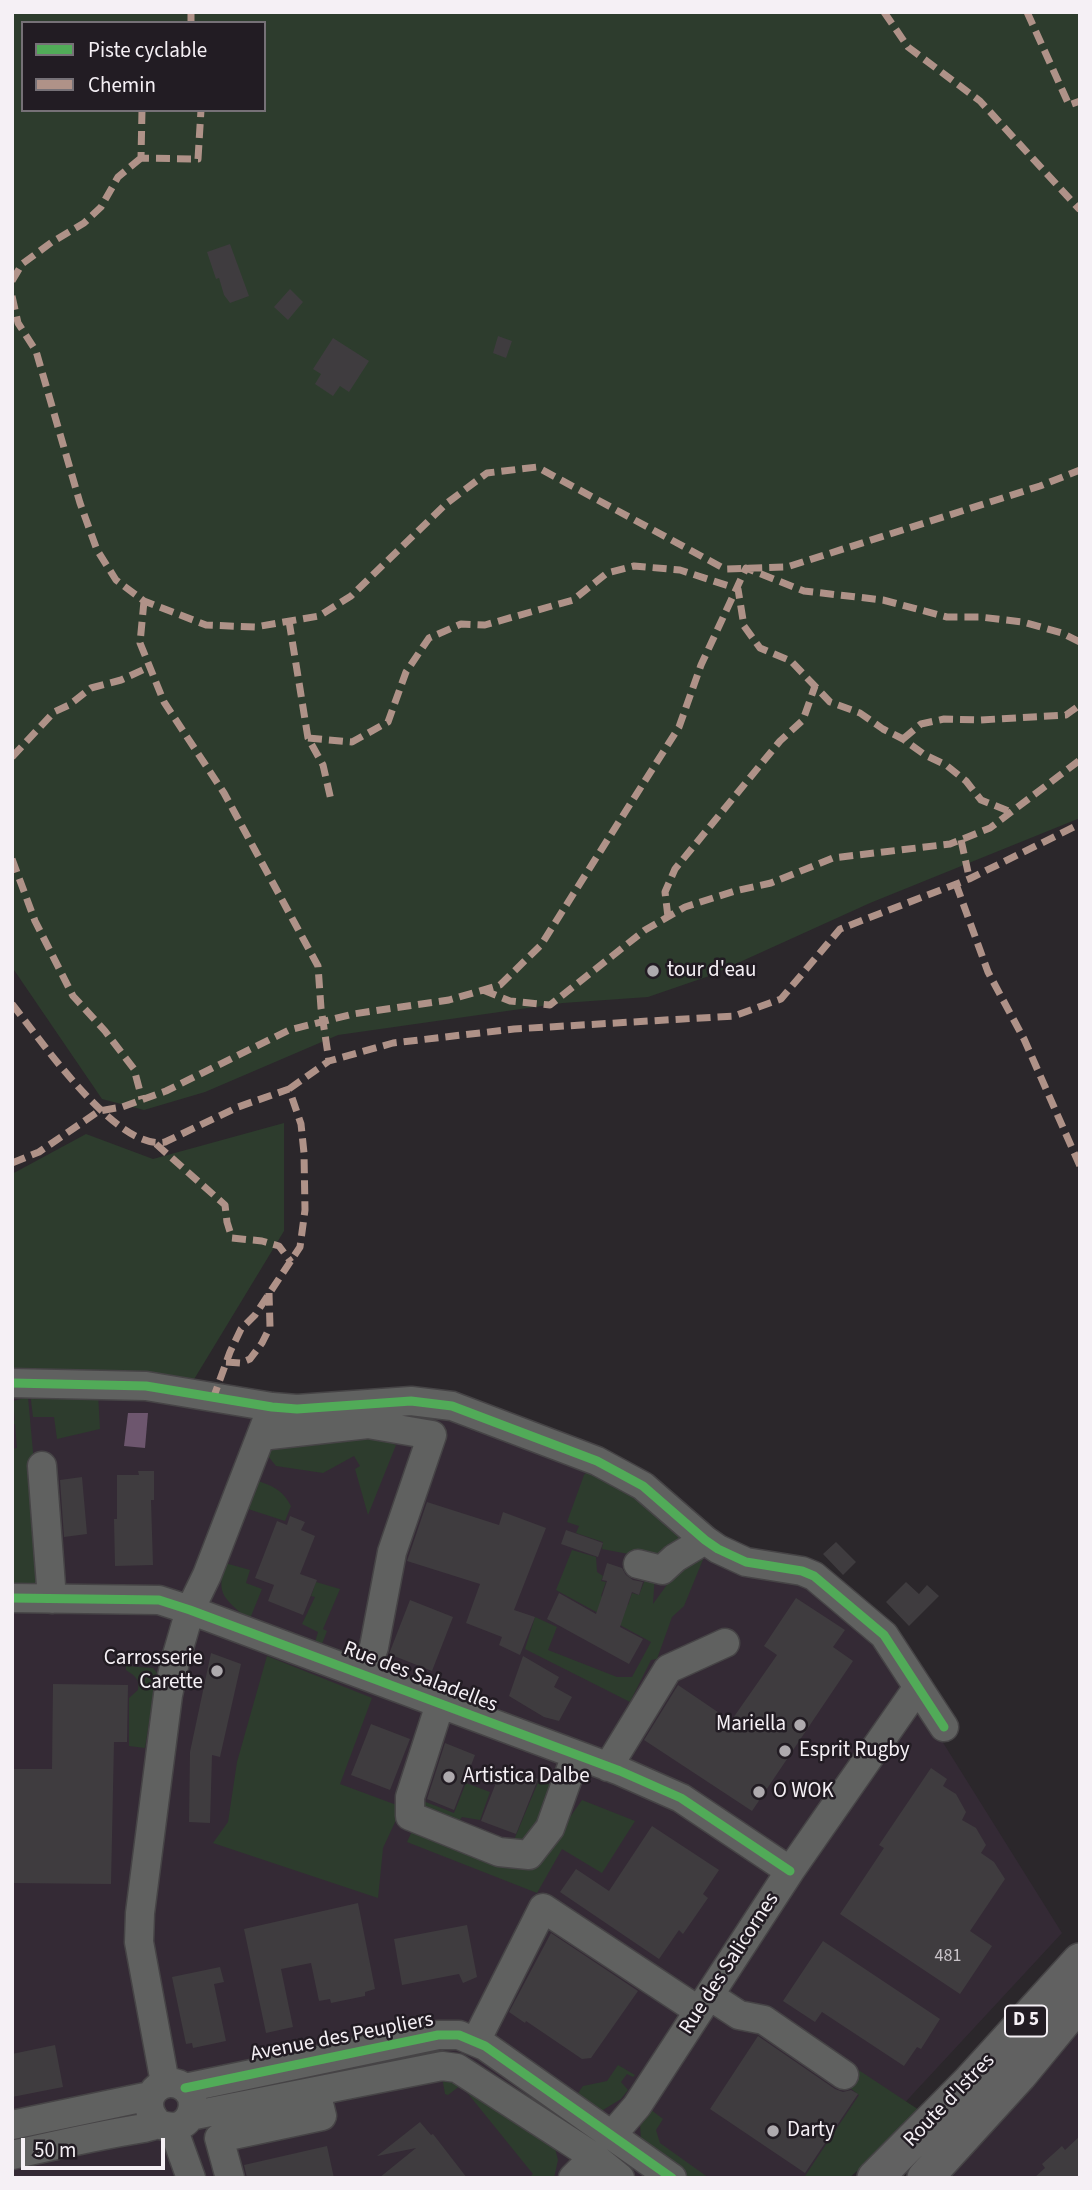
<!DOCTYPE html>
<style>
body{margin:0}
#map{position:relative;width:1092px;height:2190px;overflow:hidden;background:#2b272b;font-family:"Source Sans 3",sans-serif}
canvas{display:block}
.frame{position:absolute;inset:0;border:14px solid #f5f0f5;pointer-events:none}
.legend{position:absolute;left:21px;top:21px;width:245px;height:91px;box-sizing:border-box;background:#221c23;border:2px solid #767177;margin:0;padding:9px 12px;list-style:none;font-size:21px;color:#f5f0f5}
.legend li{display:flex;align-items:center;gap:14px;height:35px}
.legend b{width:35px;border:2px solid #767177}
.scale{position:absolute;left:21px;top:2138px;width:144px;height:32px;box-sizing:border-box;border:4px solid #f5f0f5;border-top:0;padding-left:9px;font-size:21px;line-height:24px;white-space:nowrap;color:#f5f0f5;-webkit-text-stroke:5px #221c23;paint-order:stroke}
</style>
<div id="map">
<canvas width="1092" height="2190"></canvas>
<div class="frame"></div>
<ul class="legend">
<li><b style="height:9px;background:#51ab58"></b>Piste cyclable</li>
<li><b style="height:9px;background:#af9288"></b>Chemin</li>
</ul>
<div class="scale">50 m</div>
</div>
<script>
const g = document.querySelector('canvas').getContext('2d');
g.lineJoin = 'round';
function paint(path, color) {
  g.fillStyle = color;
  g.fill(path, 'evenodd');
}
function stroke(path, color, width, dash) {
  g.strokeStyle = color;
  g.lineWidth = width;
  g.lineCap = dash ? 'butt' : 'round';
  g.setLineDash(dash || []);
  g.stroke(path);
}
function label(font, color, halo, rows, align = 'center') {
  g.font = font + ' "Source Sans 3",sans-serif';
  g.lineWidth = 5;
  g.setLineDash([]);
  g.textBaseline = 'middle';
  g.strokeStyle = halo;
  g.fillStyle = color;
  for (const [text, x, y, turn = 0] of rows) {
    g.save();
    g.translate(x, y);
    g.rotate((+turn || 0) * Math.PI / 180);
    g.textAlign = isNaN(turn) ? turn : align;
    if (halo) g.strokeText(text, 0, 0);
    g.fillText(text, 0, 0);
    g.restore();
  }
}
const built = new Path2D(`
 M12,1390L452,1416L592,1467L796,1578L855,1617L932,1725L1062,1933L848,2164L806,2178H12Z
 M1078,2030L1080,2031V2178H942Z`);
const green = new Path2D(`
 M12,12H1080V818L870,903L709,976L648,997L563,1003L338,1035L205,1092L144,1110L102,1099L12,967ZM23,23H264V110H23Z
 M284,1123V1231L193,1381L12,1374V1174L86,1134L153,1159Z
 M30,1392L98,1393L100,1429L57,1439L54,1417H33Z
 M28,1397L45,1583H12V1449L17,1448L15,1424L12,1425V1417L15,1421L13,1401Z
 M368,1434L396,1445L368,1515L355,1469L360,1466L354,1456L323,1473L276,1466L268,1456L275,1444Z
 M591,1468L604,1472L692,1538L660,1560L602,1549L603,1542L576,1533L579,1526L567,1522L584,1475Z
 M258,1481C274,1486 283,1491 291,1506L285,1521L248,1509Z
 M572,1550L596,1557L597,1572L603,1576L601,1581L606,1582L601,1596L628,1605L632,1593L639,1595L648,1572L655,1574L653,1604L687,1557L697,1554L704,1557L684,1606L672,1617L657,1659L651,1660L630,1702L525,1649L535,1617L557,1627L548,1650L617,1677H632L651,1642L556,1590Z
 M225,1563L250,1570L246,1583L262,1589L249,1621C226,1598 215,1597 225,1563Z
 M316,1582L340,1589L323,1629L327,1631L320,1649L314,1646L318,1632L302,1624L315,1597L311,1596Z
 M267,1656L372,1698L340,1784L402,1807L383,1848L378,1898L213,1843L228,1822L237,1762Z
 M126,1666L153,1668L157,1673L145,1748L129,1746V1698L138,1690C140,1679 135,1676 126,1670Z
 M539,1780L551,1785L534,1841L511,1847Z
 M466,1783L490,1792L480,1820L462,1817L454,1828L412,1812L418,1799L454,1813Z
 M582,1800L635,1821L602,1873L562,1849L537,1893L407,1842L413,1829L549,1847Z
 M618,2065L635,2075L633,2077L627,2074L621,2082L628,2090L621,2099L598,2113L576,2096L583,2086L607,2081Z
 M854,2067L919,2110L887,2145L849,2178L805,2176L859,2095L845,2084Z
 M446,2076L489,2101L555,2148L558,2160L554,2178H529L533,2174L461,2085L448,2095L445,2094L442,2077Z
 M650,2109L663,2119L656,2130L660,2143L709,2178H685L641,2140L640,2124Z`);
const water = new Path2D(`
 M128,1413H148L145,1448L124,1446Z`);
const building = new Path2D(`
 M230,244L249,296L230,303L224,295L219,278L216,279L207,252Z
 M290,289L303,302L288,320L274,307Z
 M498,336L512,341L506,358L493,353Z
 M333,338L369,361L349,392L340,386L333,396L315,384L321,374L313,369Z
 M138,1471H154V1500H151L153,1565L115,1566L114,1519H117V1475H139Z
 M82,1477L87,1534L64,1537L60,1480Z
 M427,1502L499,1525L503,1512L546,1528L514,1610L535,1617L520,1655L499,1645L502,1637L466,1623L480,1584L407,1561Z
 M290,1516L305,1522L301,1530L315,1536L300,1574L317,1580L303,1615L268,1601L274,1585L255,1578L277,1521L287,1525Z
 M566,1530L603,1543L598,1557L561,1544Z
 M836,1542L856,1562L843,1575L823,1554Z
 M607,1563L622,1568L626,1575L633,1580L643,1582L639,1595L632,1592L620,1627L643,1639L629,1664L547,1619L559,1593L596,1614L607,1581L602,1580Z
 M906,1582L919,1594L927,1585L939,1596L909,1626L886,1602Z
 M796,1598L845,1630L833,1647L853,1661L752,1811L644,1740L678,1685L731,1721L777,1655L764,1646Z
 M410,1600L453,1617L432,1671L389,1654Z
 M211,1653L241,1664L220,1757L212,1755L210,1823L189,1822L190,1752Z
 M523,1656L559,1677L554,1687L572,1697L559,1721L544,1717L509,1696Z
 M53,1684L128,1685L127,1742H114L111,1884L12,1883V1769H52Z
 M371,1724L410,1739L390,1790L351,1775Z
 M445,1743L475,1755L454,1810L427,1799Z
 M503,1765L538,1779L516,1834L481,1821Z
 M931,1768L947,1779L943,1786L956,1794L966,1812L962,1820L976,1828L986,1845L981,1853L994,1862L1005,1879L970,1931L992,1946L960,1994L840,1914L884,1848L879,1845Z
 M652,1826L719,1870L703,1894L708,1898L683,1934L679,1930L659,1959L560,1892L576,1869L609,1891Z
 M358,1903L375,1989L365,1992V1996L331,2003L330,1999L319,2001L311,1963L281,1969L293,2027L266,2033L244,1929Z
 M467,1925L477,1977L463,1983L459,1974L402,1985L394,1939Z
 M551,1933L638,1991L591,2058L582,2059L526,2021L525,2023L509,2012Z
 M823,1941L940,2019L921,2049L917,2047L904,2066L822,2012L815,2022L783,2001Z
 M220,1967L224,1982L214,1984L226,2041L193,2048L192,2043L186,2044L172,1977Z
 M758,2036L835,2089L843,2092L851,2090L858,2094L805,2173L710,2109Z
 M55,2045L63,2087L12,2097V2054Z
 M420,2122L431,2135L433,2134L467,2178H379L416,2148L377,2156Z
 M1080,2136V2178H1034L1045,2168L1042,2164L1062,2146L1065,2150Z
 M327,2146L334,2178H247L244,2165Z`);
const minor = new Path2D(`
 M12,1383L146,1386L272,1407L297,1409L411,1401L452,1406L597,1461L643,1486L705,1540L718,1549L746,1562L802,1571L814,1576L884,1635L944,1727
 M261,1436L368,1424L432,1435L392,1552L374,1647L364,1675
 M42,1466L52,1599
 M638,1564L662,1570L675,1558L705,1540
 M12,1598L159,1600L190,1610L620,1771L681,1798L790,1871
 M440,1704L410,1797V1816L499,1852L529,1855L550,1828L576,1755
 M608,1767L668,1669L725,1643
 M710,1996L739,2015L764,2020L844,2075
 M476,2041L543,1908L699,2011
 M165,2083L139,1942L140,1913L168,1695L175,1662L190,1610L207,1575L272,1407
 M185,2088L438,2035H459L485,2046L672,2178
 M190,2116L442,2066L457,2068L594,2157L620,2178
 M12,2125L150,2096
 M173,2128L191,2178
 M612,2135L637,2106L790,1871L918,1687
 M12,2155C56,2145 100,2135 144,2128C149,2127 155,2124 160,2125C168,2126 172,2129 181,2125C194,2118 197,2099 186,2089C165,2070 132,2099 160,2125
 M230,2178L219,2138L322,2116L316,2091
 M573,2178L594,2157`);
const major = new Path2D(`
 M875,2178L971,2081L1080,1961
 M925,2178L1019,2075L1080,2001`);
const quiet = new Path2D(`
 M884,12L908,47L980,101L1080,210
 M1027,12L1069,105L1080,101
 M191,23V12
 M142,110L141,158L198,159L201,110
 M12,281L22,264L52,242L84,223L101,207L118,177L141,158
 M12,296L18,323L36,351L80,503L97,550L116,580L144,601L206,625L255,627L319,616L351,596L447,503L487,473L537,467L725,569L787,567L1040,486L1080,470
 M144,601L140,643L164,702L224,793L318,966L321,1008L329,1061
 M289,621L308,738L323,765L331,800
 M308,738L352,742L388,722L406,672L429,638L461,624L485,625L573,600L607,573L634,566L680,570L738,589L744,626L760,648L791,661L830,702L860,713L883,729L903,739L925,755L946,765L966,781L981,800L1011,812
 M903,739L921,724L944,719L980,720L1066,715L1080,705
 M12,757L54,712L69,705L91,688L121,680L149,667
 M961,840L968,872
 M12,859L35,921L73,996L105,1031L134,1069L142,1099
 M956,884L988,972L1024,1039L1080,1166
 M668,917L665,892L675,869L780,741L803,720L815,686
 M483,990L510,1001L550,1005L645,930L685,907L735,891L771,883L833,858L950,844L990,828L1080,760
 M12,1004C40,1039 117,1152 165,1142L238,1107L289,1089L301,1124L304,1153L305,1210L300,1247L255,1315L241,1329L230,1352L214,1396
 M289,1089L329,1061L393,1043L514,1029L734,1016L781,999L840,929L969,879L1080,824
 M156,1144L225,1205L227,1222L232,1238L262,1241L279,1246L291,1262
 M12,1163L39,1152L99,1111L122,1107L166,1091L289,1030L353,1014L449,1000L500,985L541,945L679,727L701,665L746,568L804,591L883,600L947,617H980L1023,622L1062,633L1080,642
 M226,1362L240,1363L250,1359L262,1343L270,1327L269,1293`);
const cycleway = new Path2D(`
 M12,1383L146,1386L272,1407L297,1409L411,1401L452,1406L597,1461L643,1486L705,1540L718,1549L746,1562L802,1571L814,1576L884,1635L944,1727
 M12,1598L159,1600L190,1610L620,1771L681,1798L790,1871
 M185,2088L438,2035H459L485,2046L672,2178`);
const markers = [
 [653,971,7,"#aeaaae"],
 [217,1671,7,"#aeaaae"],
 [800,1725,7,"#aeaaae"],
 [785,1751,7,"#aeaaae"],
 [449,1777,7,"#aeaaae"],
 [759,1792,7,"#aeaaae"],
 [773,2131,7,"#aeaaae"]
];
const numberNames = [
 ["481",948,1957]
];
const shields = [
 [1026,2021,42]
];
const shieldNames = [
 ["D 5",1026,2021]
];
const poiNames = [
 ["tour d'eau",667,971],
 ["Carrosserie",203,1659,"right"],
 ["Carette",203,1683,"right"],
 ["Mariella",786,1725,"right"],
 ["Esprit Rugby",799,1751],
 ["Artistica Dalbe",463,1777],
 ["O WOK",773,1792],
 ["Darty",787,2131]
];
const streetNames = [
 ["Rue des Saladelles",420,1678,21],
 ["Rue des Salicornes",730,1964,-57],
 ["Avenue des Peupliers",342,2038,-11],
 ["Route d'Istres",950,2101,-46]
];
paint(built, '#342a35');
paint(green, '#2d3c2d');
paint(water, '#6d566e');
paint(building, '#3f3c3f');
stroke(minor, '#464446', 31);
stroke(major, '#464446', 38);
stroke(minor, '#606160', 28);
stroke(major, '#616161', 35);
stroke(quiet, '#af9288', 7, [14, 7]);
stroke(cycleway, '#51ab58', 9);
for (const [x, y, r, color] of markers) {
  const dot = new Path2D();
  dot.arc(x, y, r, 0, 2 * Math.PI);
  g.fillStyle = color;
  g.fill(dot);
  stroke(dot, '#221c23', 2.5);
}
label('18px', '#c8c3c8', null, numberNames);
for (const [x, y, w] of shields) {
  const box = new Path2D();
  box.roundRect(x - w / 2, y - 15.5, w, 31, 5);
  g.fillStyle = '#221c23';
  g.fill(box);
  stroke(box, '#f5f0f5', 2);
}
label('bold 19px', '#f5f0f5', null, shieldNames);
label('21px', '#f5f0f5', '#221c23', poiNames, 'left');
label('21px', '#f5f0f5', '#221c23', streetNames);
</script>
